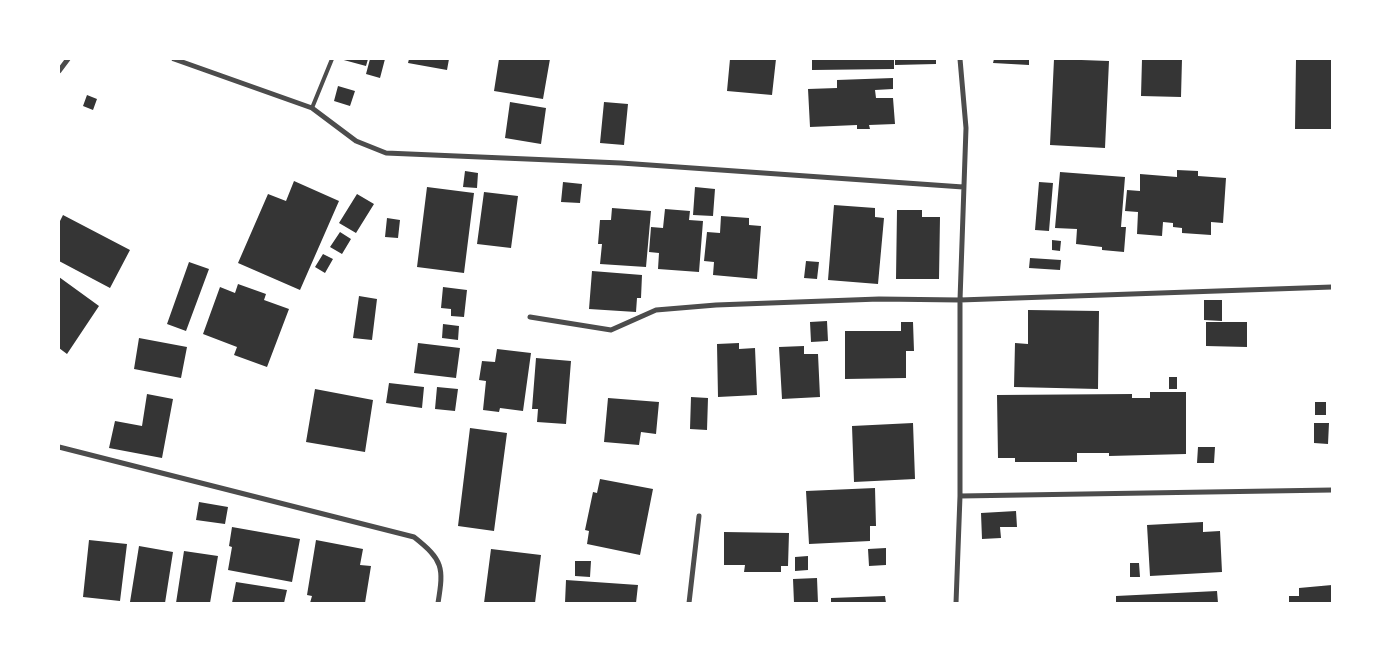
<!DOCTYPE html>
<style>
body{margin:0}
#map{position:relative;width:1391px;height:662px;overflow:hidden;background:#fff;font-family:"Public Sans",sans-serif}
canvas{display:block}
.frame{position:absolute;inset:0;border:60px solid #fff;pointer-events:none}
</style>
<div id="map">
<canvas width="1391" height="662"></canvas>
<div class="frame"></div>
</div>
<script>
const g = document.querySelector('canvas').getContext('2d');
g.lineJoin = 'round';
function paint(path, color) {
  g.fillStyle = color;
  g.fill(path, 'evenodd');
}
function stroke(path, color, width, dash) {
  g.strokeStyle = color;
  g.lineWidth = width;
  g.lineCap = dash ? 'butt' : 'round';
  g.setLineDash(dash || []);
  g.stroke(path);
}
const building = new Path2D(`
 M340,59H368L366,66Z
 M370,59H385L380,78L366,74Z
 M409,59H449L447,70L408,63Z
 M499,59H550L543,99L494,91Z
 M730,59H776L772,95L727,91Z
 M812,59H894V69L812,70Z
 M895,59H936V64L895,65Z
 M994,59H1029V65L993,63Z
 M1054,59L1109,61L1105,148L1050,145Z
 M1142,59H1182L1181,97L1141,96Z
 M1296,59H1332V129H1295Z
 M893,78V89L875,90L876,98H893L895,124L869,125L870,129H857V125L810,127L808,89L837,88V80Z
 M338,86L355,91L350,106L334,101Z
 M87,95L97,99L93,110L83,106Z
 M510,102L546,108L541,144L505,138Z
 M604,102L628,104L624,145L600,143Z
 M1177,170L1198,171V176L1226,178L1223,223L1211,222V235L1182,233V228L1173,227V223L1163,222L1162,236L1137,234L1138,212L1125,211L1127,190L1140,191V174L1177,177Z
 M465,171L478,173L477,188L463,187Z
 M1060,172L1125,177L1121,227H1126L1124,252L1102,250V247L1076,244L1077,229L1055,228Z
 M294,181L339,201L300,290L238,263L268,194L286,201Z
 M563,182L582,184L580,203L561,202Z
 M1039,182L1053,183L1049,231L1035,230Z
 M427,187L474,193L464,273L417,267Z
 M695,187L715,189L713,216L693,215Z
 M484,192L518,196L511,248L477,244Z
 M357,194L374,204L356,233L339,223Z
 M834,205L875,208V217L884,218L878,284L828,280Z
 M612,208L651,211L646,267L600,264L602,244H598L600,220H611Z
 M665,209L690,211L689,220L703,221L699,272L658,269L659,253L649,252L651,227L663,228Z
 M897,210H922V217H940L939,279H896Z
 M63,215L130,250L110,288L59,261V223Z
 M721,216L749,218V225L761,226L757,279L713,275L714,262L704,261L707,232L720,233Z
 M387,218L400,220L398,238L385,237Z
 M340,232L351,239L342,254L330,247Z
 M1052,240L1061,241L1060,251L1052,250Z
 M323,254L333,259L325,273L315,267Z
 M1030,258L1061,260L1060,270L1029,268Z
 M806,261L819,262L817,279L804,278Z
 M189,262L209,269L186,331L167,324Z
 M592,271L642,275L641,298H637L636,312L589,309Z
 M59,277L99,306L67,354L59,348Z
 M238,284L266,294L264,300L289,309L267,367L234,355L237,347L203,334L220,287L235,293Z
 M443,287L467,290L464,317L451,316V309L441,308Z
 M359,296L377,299L372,340L353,338Z
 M1204,300H1222V321L1204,320Z
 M1028,310L1099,311L1098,389L1014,387L1015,343L1028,344Z
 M827,321L828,341L811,342L810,322Z
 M901,322H913L914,351H906V378L845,379V331H901Z
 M1206,322H1247V347L1206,346Z
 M443,324L459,326L458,340L442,338Z
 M139,338L187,347L181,378L134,369Z
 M418,343L460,348L456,378L414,373Z
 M739,343V349L755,348L757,395L718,397L717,344Z
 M804,346V354H818L820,397L782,399L779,347Z
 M497,349L531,353L523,411L500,408L499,412L483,410L486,381L479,380L482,361L495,362Z
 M536,358L571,361L566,424L537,422L538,409H532Z
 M1169,377H1177V389H1169Z
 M389,383L424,387L422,408L386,403Z
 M437,387L458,389L455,411L435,409Z
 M315,389L373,400L365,452L306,442Z
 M1150,392H1186V454L1109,456V453H1077V462H1015V458H998L997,395L1132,394V398H1150Z
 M147,394L173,399L162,458L109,448L115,421L142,426Z
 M691,397L708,398L707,430L690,429Z
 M608,398L659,402L656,434L641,432L639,445L604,442Z
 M1315,402H1326V415H1315Z
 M913,423L915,479L854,482L852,426Z
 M1314,423H1329L1328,444L1314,443Z
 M470,428L507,433L494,531L458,526Z
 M1198,447H1215L1214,463H1197Z
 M600,479L653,489L640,555L587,544L589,531L585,530L593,492L597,493Z
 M875,488L876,526H870V541L809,544L806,491Z
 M199,502L228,507L225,524L196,520Z
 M1016,511L1017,527H1000L1001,538L982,539L981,513Z
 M1203,522V532L1220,531L1222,572L1150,576L1147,525Z
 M232,527L300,539L292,582L228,570L232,547L229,546Z
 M724,532L789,533L788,566H781V572H744L745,565H724Z
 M89,540L127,544L120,601L83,597Z
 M316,540L363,549L360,565L371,566L365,603H310L312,596L307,595Z
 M139,546L173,552L165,603L130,602Z
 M886,548V565L869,566L868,549Z
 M491,549L541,555L535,603H484Z
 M184,551L218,556L210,603H176Z
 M808,556V570L795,571V557Z
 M575,561H591L590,577L575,576Z
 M1130,563H1139L1140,577H1130Z
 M817,578L818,603H794L793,579Z
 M566,580L638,585L636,603H565Z
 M236,582L287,590L284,603H232Z
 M1332,585V603H1289V596H1299V588Z
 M1217,591L1218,603H1116V596Z
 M885,596L886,603H831V598Z`);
const service = new Path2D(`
 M312,108L332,59`);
const minor = new Path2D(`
 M174,59L312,108L356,141L386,153L621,163L963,187
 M59,71L68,59
 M530,317L611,330L656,310L716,305L879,299L960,300L1332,287
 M59,447L414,537C443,560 444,567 438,603
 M960,496L1332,490
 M689,603L699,516
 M956,603L960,496V300L966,128L960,59`);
paint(building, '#353535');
stroke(service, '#4c4c4c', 4);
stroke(minor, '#4c4c4c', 5);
</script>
